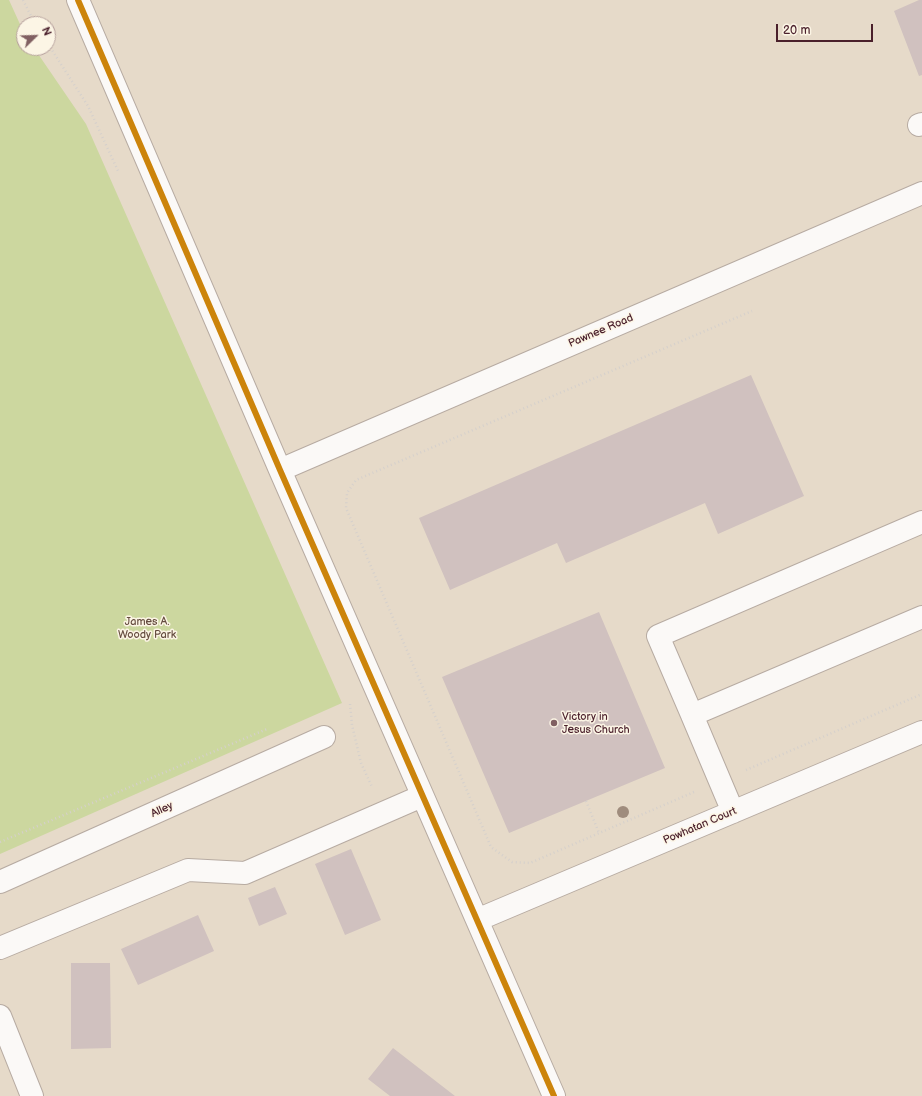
<!DOCTYPE html>
<style>
body{margin:0}
#map{position:relative;width:922px;height:1096px;overflow:hidden;background:#e6dac9;font-family:"Balsamiq Sans",sans-serif}
canvas{display:block}
.north{position:absolute;left:16px;top:16px;width:40px;height:40px;box-sizing:border-box;background:#fcf5e5;border:1px solid #b59f9b;border-radius:50%;rotate:67deg;font-size:11px;font-weight:700;line-height:16px;text-align:center;color:#4a1f2b}
.north::after{content:'';display:block;margin:auto;width:14px;height:18px;background:#816062;clip-path:polygon(50% 0,100% 100%,50% 72%,0 100%)}
.scale{position:absolute;left:776px;top:24px;width:97px;height:18px;box-sizing:border-box;border:2px solid #4a1f2b;border-top:0;padding-left:5px;font-size:12px;line-height:14px;white-space:nowrap;color:#4a1f2b;-webkit-text-stroke:3px #fcf5e5;paint-order:stroke}
</style>
<div id="map">
<canvas width="922" height="1096"></canvas>
<div class="north">N</div>
<div class="scale">20 m</div>
</div>
<script>
const g = document.querySelector('canvas').getContext('2d');
g.lineJoin = 'round';
function paint(path, color) {
  g.fillStyle = color;
  g.fill(path, 'evenodd');
}
function stroke(path, color, width, dash) {
  g.strokeStyle = color;
  g.lineWidth = width;
  g.lineCap = dash ? 'butt' : 'round';
  g.setLineDash(dash || []);
  g.stroke(path);
}
function label(font, color, halo, rows, align = 'center') {
  g.font = font + ' "Balsamiq Sans",sans-serif';
  g.lineWidth = 3;
  g.setLineDash([]);
  g.textBaseline = 'middle';
  g.strokeStyle = halo;
  g.fillStyle = color;
  for (const [text, x, y, turn = 0] of rows) {
    g.save();
    g.translate(x, y);
    g.rotate((+turn || 0) * Math.PI / 180);
    g.textAlign = isNaN(turn) ? turn : align;
    if (halo) g.strokeText(text, 0, 0);
    g.fillText(text, 0, 0);
    g.restore();
  }
}
const green = new Path2D(`
 M0,0H9L24,33V48H34L86,124L342,703L0,854Z`);
const building = new Path2D(`
 M919,0H922V75L919,76L894,11Z
 M751,375L804,496L718,534L705,503L566,563L557,543L450,590L419,518Z
 M599,612L665,768L509,833L442,677Z
 M351,849L381,920L345,935L315,864Z
 M275,887L287,914L259,926L248,898Z
 M198,915L214,951L138,985L121,949Z
 M71,963H110L111,1048L71,1049Z
 M393,1048L455,1096H390L368,1079Z`);
const path = new Path2D(`
 M23,0L35,24
 M48,44L88,106L119,173
 M350,704L352,725L361,763L372,787
 M746,770L922,694
 M694,792L530,863L512,862L491,847L346,508L347,493L356,480L752,311
 M586,801L599,833
 M0,842L267,729`);
const minor = new Path2D(`
 M78,0L280,470L554,1096
 M919,125L922,124
 M280,470L922,193
 M922,522L658,636L692,715L922,617
 M692,715L733,812
 M0,882L324,737
 M477,920L922,732
 M0,948L188,870L245,873L422,796
 M0,1016L32,1096`);
const bus1 = new Path2D(`
 M78,0L280,470L554,1096`);
const trees = [
 [623,812]
];
const markers = [
 [554,723,4,"#816062"]
];
const streetNames = [
 ["Pawnee Road",601,331,-23],
 ["Alley",162,810,-24],
 ["Powhatan Court",700,826,-23]
];
const parkNames = [
 ["James A.",147,622],
 ["Woody Park",147,635]
];
const poiNames = [
 ["Victory in",562,717],
 ["Jesus Church",562,730]
];
paint(green, '#ccd79f');
paint(building, '#d0c1bf');
stroke(minor, '#b7aba2', 24);
stroke(path, '#d5d0cc', 2.5, [1, 3]);
stroke(minor, '#fbf9f7', 22);
stroke(bus1, '#cc840b', 6);
g.fillStyle = '#9f8c7d';
for (const [x, y] of trees) {
  g.beginPath();
  g.arc(x, y, 6, 0, 2 * Math.PI);
  g.fill();
}
for (const [x, y, r, color] of markers) {
  const dot = new Path2D();
  dot.arc(x, y, r, 0, 2 * Math.PI);
  g.fillStyle = color;
  g.fill(dot);
  stroke(dot, '#fcf5e5', 1.5);
}
label('11px', '#4a1f2b', '#fcf5e5', streetNames);
label('11px', '#654c3f', '#fcf5e5', parkNames);
label('11px', '#4a1f2b', '#fcf5e5', poiNames, 'left');
</script>
